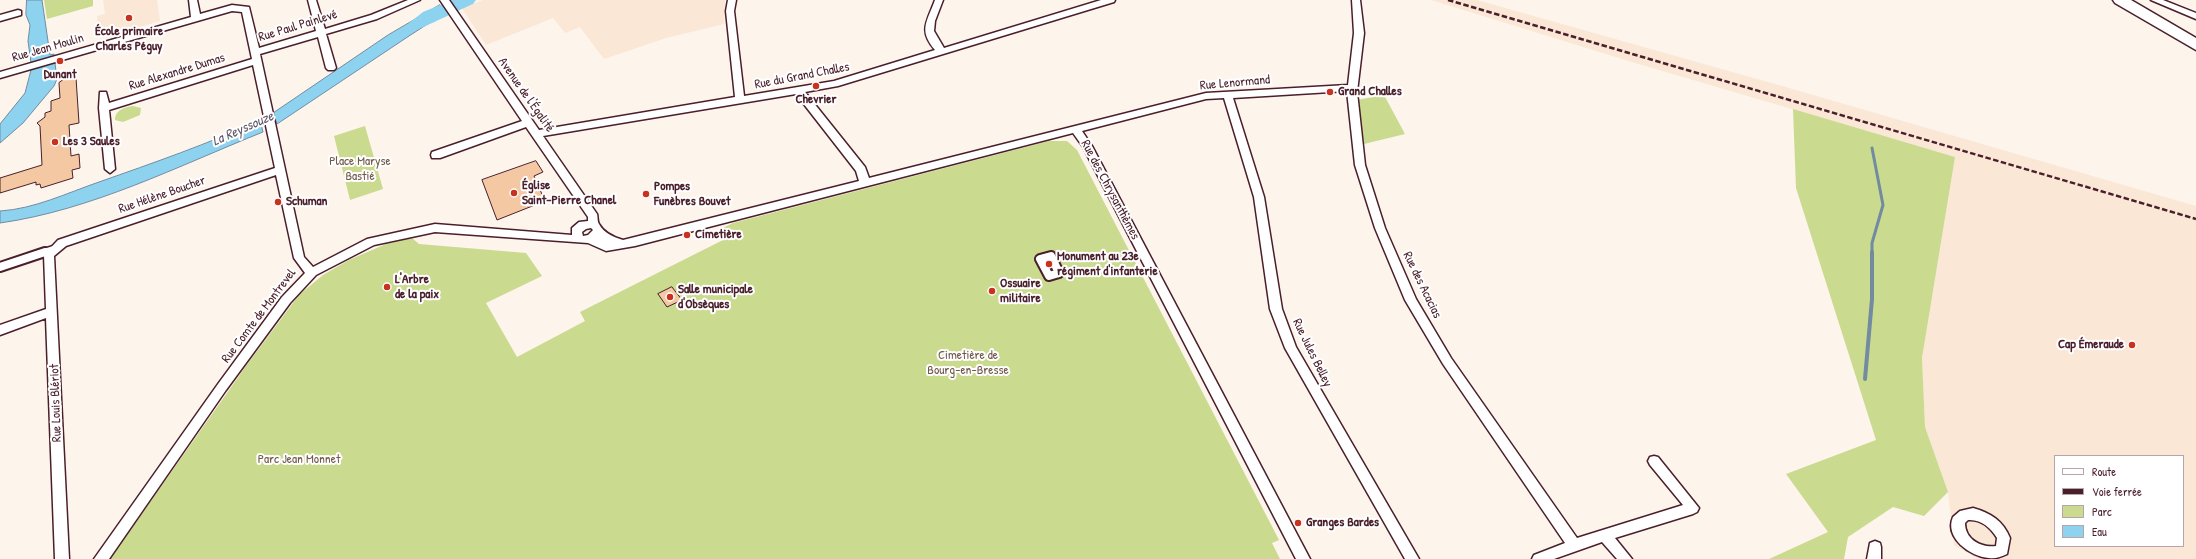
<!DOCTYPE html>
<meta charset="utf-8">
<style>
body{margin:0}
#map{position:relative;width:2196px;height:559px;overflow:hidden;background:#fdf4ec;font-family:"Patrick Hand",sans-serif}
canvas{display:block}
.legend{position:absolute;left:2054px;top:455px;width:130px;height:92px;box-sizing:border-box;background:#fff;border:1px solid #b7a5aa;margin:0;padding:5px 7px;list-style:none;font-size:12px;color:#4a1f2b}
.legend li{display:flex;align-items:center;gap:8px;height:20px}
.legend b{width:20px;border:1px solid #b7a5aa}
</style>
<div id="map">
<canvas width="2196" height="559"></canvas>
<ul class="legend">
<li><b style="height:5px;background:#fff"></b>Route</li>
<li><b style="height:5px;background:#4a1f2b"></b>Voie ferrée</li>
<li><b style="height:11px;background:#cada8e"></b>Parc</li>
<li><b style="height:11px;background:#8dd3ef"></b>Eau</li>
</ul>
</div>
<script>
const g = document.querySelector('canvas').getContext('2d');
g.lineJoin = 'round';
function paint(path, color) {
  g.fillStyle = color;
  g.fill(path, 'evenodd');
}
function stroke(path, color, width, dash) {
  g.strokeStyle = color;
  g.lineWidth = width;
  g.lineCap = dash ? 'butt' : 'round';
  g.setLineDash(dash || []);
  g.stroke(path);
}
function label(font, color, halo, rows, align = 'center') {
  g.font = font + ' "Patrick Hand",sans-serif';
  g.lineWidth = 4;
  g.setLineDash([]);
  g.textBaseline = 'middle';
  g.strokeStyle = halo;
  g.fillStyle = color;
  for (const [text, x, y, turn = 0] of rows) {
    g.save();
    g.translate(x, y);
    g.rotate((+turn || 0) * Math.PI / 180);
    g.textAlign = isNaN(turn) ? turn : align;
    if (halo) g.strokeText(text, 0, 0);
    g.fillText(text, 0, 0);
    g.restore();
  }
}
const built = new Path2D(`
 M103,0H157L160,21L106,37L99,35L97,16L105,14Z
 M483,0H725L724,24L666,38L604,59L580,27L565,33L553,18L486,45L462,8Z
 M1431,0H1477L1789,88L2196,206V559H1978L1954,545L1948,492L1925,427L1922,358L1955,157L1632,62ZM2055,456H2183V546H2055Z`);
const green = new Path2D(`
 M44,0H93V6L47,19Z
 M1384,95L1405,134L1364,144L1357,100Z
 M133,106L141,108L140,115L123,122L115,120C115,110 125,107 133,106Z
 M1793,109L1955,157L1922,358L1925,427L1948,492L1924,516L1893,507L1848,537L1844,559H1769L1828,532L1786,474L1876,440L1796,188Z
 M365,126L383,189L350,200L334,136Z
 M1049,141H1067L1077,150L1279,540L1272,543L1280,559H110L246,366L299,295L323,275L349,260L386,244L412,238L419,244L526,253L542,276L486,303L517,357L585,321L580,312L725,239L719,230L733,223Z`);
const water = new Path2D(`
 M27,0H42L50,55L54,54V56L31,63L28,41L30,25L26,15Z
 M440,5L446,15L440,16L409,36L277,124L273,113L388,35Z
 M55,63L57,79L54,86L23,123L0,143V124L25,93L31,70Z
 M260,120L263,132C178,166 92,210 0,223V211C34,209 67,193 99,182C153,163 208,144 260,120Z`);
const streamFar1 = new Path2D(`
 M1872,148L1883,205L1872,243V253`);
const stream = new Path2D(`
 M1865,379L1872,299V252`);
const river = new Path2D(`
 M452,0H476L473,4C465,7 421,29 418,29C416,29 414,27 412,27L409,23L423,12Z`);
const building = new Path2D(`
 M67,77L76,78L79,123L69,125L71,156L79,154L80,168L72,170L73,178L41,188L40,184L36,185V182L0,193V178L42,165L40,126L37,123L45,117V113L51,111V101L60,98L59,83Z
 M536,161L543,172L534,176L545,201L497,220L482,180Z
 M672,287L682,300L667,307L658,294Z`);
const pedestrianFar1 = new Path2D(`
 M42,253L55,249`);
const pedestrian = new Path2D(`
 M1051,256L1059,273L1049,276L1040,259Z
 M0,267L45,252`);
const minor = new Path2D(`
 M189,0H197L200,14L232,5L249,7L259,48L316,31L308,0H316L325,29L371,15L408,0H420L377,19L326,34L336,68L334,70H328L326,68L318,37L260,54L304,257L313,267L367,239L435,224L572,235V228L579,222L588,221V217L526,127L440,158H432L431,155L432,152L522,121L440,0H449L539,130L735,97L726,11L728,0H736L734,11L744,96L834,81L935,50C918,30 927,22 935,0H943L935,21L934,31L944,48L1101,0H1115L1114,2L838,86L805,92L865,167L869,178L1206,93L1348,85L1354,33L1352,0H1360L1364,33L1357,92L1365,165L1385,228L1416,299L1451,358L1577,538L1683,505L1650,465L1648,461L1650,457L1654,456L1658,457L1699,508L1697,512L1693,514L1615,538L1632,559H1617L1602,542L1554,559H1532L1534,555L1565,543L1443,364L1405,300L1375,228L1355,165L1347,91L1233,98L1264,197L1282,309L1296,347L1419,559H1405L1285,348L1270,309L1254,197L1224,98L1206,99L1082,131L1092,146L1310,559H1296L1083,147L1073,133L635,246L606,251L588,243L435,232L374,245L316,275L290,303L226,390L109,559H94L218,384L282,297L305,273L294,258L276,175L66,246L54,256L69,559H55L46,318L0,335V325L46,309L44,255L58,240L275,168L253,65L109,110L115,169L110,173L105,169L99,108L100,92H106L109,103L252,59L242,12L232,11L0,78V72L191,17ZM796,94L856,171L859,181L623,240C613,237 604,233 599,224C597,221 598,217 597,214L543,136ZM591,228L593,230L588,235L583,236L582,232L586,229Z
 M2151,0H2163L2196,13V19Z
 M18,10L21,11V15L0,21V15Z
 M1973,508C1991,513 2003,521 2010,538L2007,554C2001,557 1995,559 1989,558C1970,557 1944,537 1953,517L1960,511ZM1968,520C1981,519 1991,528 1997,538L1996,546C1982,548 1965,540 1965,523Z
 M1875,541L1880,543L1881,547V559H1867L1870,543Z`);
const primary = new Path2D(`
 M2113,0H2131L2196,38V50L2115,3Z`);
const rail = new Path2D(`
 M1448,0L2196,219`);
const markers = [
 [129,18,4,"#c8321e"],
 [60,61,4,"#c8321e"],
 [816,86,4,"#c8321e"],
 [1330,92,4,"#c8321e"],
 [55,142,4,"#c8321e"],
 [514,193,4,"#c8321e"],
 [646,194,4,"#c8321e"],
 [278,202,4,"#c8321e"],
 [687,235,4,"#c8321e"],
 [1049,264,4,"#c8321e"],
 [387,287,4,"#c8321e"],
 [992,291,4,"#c8321e"],
 [670,297,4,"#c8321e"],
 [2132,345,4,"#c8321e"],
 [1298,523,4,"#c8321e"]
];
const streetNames = [
 ["Rue Paul Painlevé",298,26,-17],
 ["Rue Jean Moulin",48,48,-16],
 ["Rue Alexandre Dumas",177,72,-17],
 ["Rue du Grand Challes",802,76,-11],
 ["Rue Lenormand",1235,83,-5],
 ["Avenue de l'Égalité",526,95,55],
 ["Rue des Chrysanthèmes",1110,190,62],
 ["Rue Hélène Boucher",162,195,-19],
 ["Rue des Acacias",1422,285,64],
 ["Rue Comte de Montrevel",259,316,-53],
 ["Rue Jules Belley",1312,353,64],
 ["Rue Louis Blériot",56,403,-92]
];
const poiNames = [
 ["École primaire",129,32,"center"],
 ["Charles Péguy",129,47,"center"],
 ["Dunant",60,75,"center"],
 ["Grand Challes",1338,92],
 ["Chevrier",816,100,"center"],
 ["Les 3 Saules",63,142],
 ["Église",522,186],
 ["Saint-Pierre Chanel",522,201],
 ["Pompes",654,187],
 ["Funèbres Bouvet",654,202],
 ["Schuman",286,202],
 ["Cimetière",695,235],
 ["Monument au 23e",1057,257],
 ["régiment d'infanterie",1057,272],
 ["L'Arbre",395,280],
 ["de la paix",395,295],
 ["Ossuaire",1000,284],
 ["militaire",1000,299],
 ["Salle municipale",678,290],
 ["d'Obsèques",678,305],
 ["Cap Émeraude",2124,345,"right"],
 ["Granges Bardes",1306,523]
];
const parkNames = [
 ["Place Maryse",360,162],
 ["Bastié",360,177],
 ["Cimetière de",968,356],
 ["Bourg-en-Bresse",968,371],
 ["Parc Jean Monnet",299,460]
];
const waterNames = [
 ["La Reyssouze",243,129,-24]
];
paint(built, '#fae7d6');
paint(green, '#cada8e');
paint(water, '#8dd3ef');
stroke(water, '#728ba1', 1);
stroke(streamFar1, '#728ba1', 3);
stroke(stream, '#728ba1', 4);
paint(river, '#8dd3ef');
paint(building, '#f3c8a2');
stroke(building, '#4a1f2b', 1);
stroke(pedestrianFar1, '#4a1f2b', 10);
stroke(pedestrian, '#4a1f2b', 12);
stroke(minor, '#4a1f2b', 3);
stroke(primary, '#4a1f2b', 3);
stroke(pedestrianFar1, '#fff', 7);
stroke(pedestrian, '#fff', 8);
paint(minor, '#fff');
paint(primary, '#fff');
stroke(rail, '#4a1f2b', 2.5, [5.5, 2.5]);
for (const [x, y, r, color] of markers) {
  const dot = new Path2D();
  dot.arc(x, y, r, 0, 2 * Math.PI);
  g.fillStyle = color;
  g.fill(dot);
  stroke(dot, '#fff', 1.5);
}
label('13px', '#4a1f2b', '#fff', streetNames);
label('bold 13px', '#4a1f2b', '#fff', poiNames, 'left');
label('13px', '#705749', '#fff', parkNames);
label('italic 14px', '#5e5566', '#fff', waterNames);
</script>
